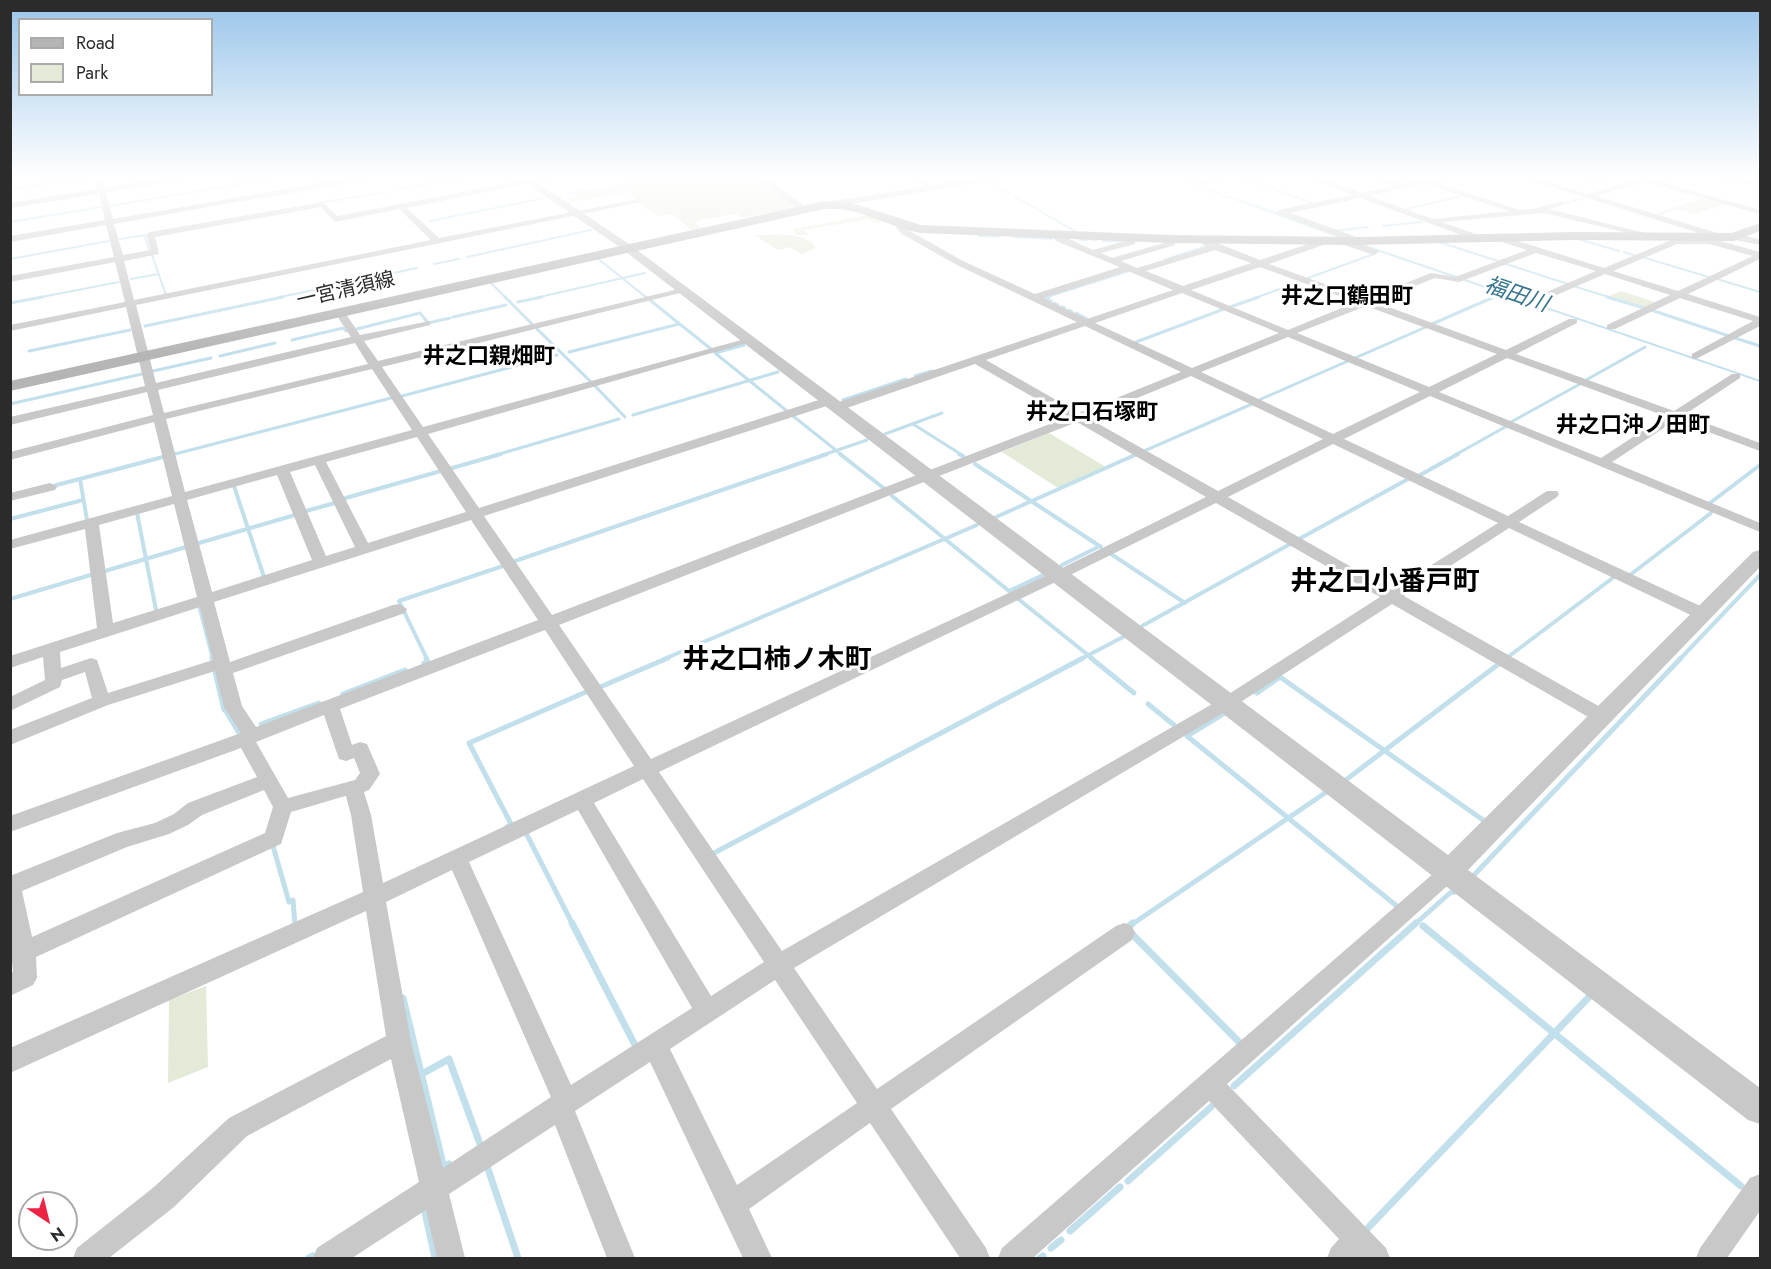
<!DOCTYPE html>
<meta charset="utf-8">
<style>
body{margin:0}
#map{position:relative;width:1771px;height:1269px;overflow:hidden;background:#fff;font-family:Jost,sans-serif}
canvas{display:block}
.frame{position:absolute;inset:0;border:12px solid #2b2b2b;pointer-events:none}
.legend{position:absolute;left:18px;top:18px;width:195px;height:78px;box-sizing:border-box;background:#fff;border:2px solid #aaa;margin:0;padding:8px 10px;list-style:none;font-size:18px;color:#2b2b2b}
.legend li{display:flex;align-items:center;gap:12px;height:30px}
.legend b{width:30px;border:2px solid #aaa}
.north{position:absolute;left:18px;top:1191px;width:60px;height:60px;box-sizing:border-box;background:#fff;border:2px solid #aaa;border-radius:50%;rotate:145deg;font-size:16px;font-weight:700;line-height:24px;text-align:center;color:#2b2b2b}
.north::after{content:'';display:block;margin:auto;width:21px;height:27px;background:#ec2343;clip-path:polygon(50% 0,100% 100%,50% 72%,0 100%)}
</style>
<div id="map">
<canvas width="1771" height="1269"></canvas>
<div class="frame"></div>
<ul class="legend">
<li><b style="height:8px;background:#b5b5b5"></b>Road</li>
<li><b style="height:16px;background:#e3ead7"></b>Park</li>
</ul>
<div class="north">N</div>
</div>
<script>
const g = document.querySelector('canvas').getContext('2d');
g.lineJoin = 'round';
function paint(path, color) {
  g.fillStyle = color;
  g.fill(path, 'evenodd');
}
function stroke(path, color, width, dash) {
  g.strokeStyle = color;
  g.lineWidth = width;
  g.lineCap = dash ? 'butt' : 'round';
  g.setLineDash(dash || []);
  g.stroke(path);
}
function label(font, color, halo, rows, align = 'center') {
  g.font = font + ' Jost,"Noto Sans JP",sans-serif';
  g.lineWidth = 6;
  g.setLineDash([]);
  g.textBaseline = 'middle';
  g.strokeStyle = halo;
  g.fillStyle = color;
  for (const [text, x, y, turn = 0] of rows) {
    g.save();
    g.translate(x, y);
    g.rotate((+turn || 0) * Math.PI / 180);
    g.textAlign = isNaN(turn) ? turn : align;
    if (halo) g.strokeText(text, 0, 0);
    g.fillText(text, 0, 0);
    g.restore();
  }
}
const green = new Path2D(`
 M679,176H754L798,207L742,218L737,214L700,220L695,223L701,228L692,230L671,214L657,216L627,192L573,202L566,198L578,195L575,193Z
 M1703,198L1727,204L1696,214L1677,209L1657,217L1652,215Z
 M870,215L884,222L876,223L869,219L804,230L809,235H796L794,229Z
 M754,235C772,236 805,230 816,248L802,254L790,247L778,250Z
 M1621,291L1658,303L1647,308L1609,296Z
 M1049,433L1106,467L1058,488L1002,452Z
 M206,986L208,1067L168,1083L169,1000Z`);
const water = new Path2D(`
 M1168,176L1278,212L1326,231L1339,230L1366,245L1760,380V382L1356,244Z`);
const streamFar4 = new Path2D(`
 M1240,176L1314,204
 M1577,176L1615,187
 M1753,178L1759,176
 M166,182L199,176
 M989,182L1080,234
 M10,189L92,177
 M395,190L470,176
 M568,194L674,176
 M260,198L370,179
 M319,203L385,192
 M1566,203L1584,198
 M110,206L287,176
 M1406,209L1467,195
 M430,221L545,198
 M10,222L101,207
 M1383,226L1422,222
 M1334,231L1368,227
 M144,235L150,252
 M979,236L999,237
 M1013,237L1052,239
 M120,239L152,234
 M1578,239L1619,251
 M1080,240H1088
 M1093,240H1097
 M1103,241H1125
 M1439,242L1498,261
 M1624,252L1636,256
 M149,255H152L166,295
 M467,257L591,230
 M596,257L647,298
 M1642,257L1712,278
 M10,259L109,241
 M1164,260L1207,246
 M1503,263L1568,284
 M434,264L459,259
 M1308,278L1374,254
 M131,279L158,274
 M1717,279L1760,292
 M490,282L506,298
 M1573,286L1612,298
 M36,298L119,282
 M276,298L417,268
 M535,298L645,273
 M1044,298L1129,271
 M1255,298L1302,281
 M1490,298L1495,296`);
const streamFar3 = new Path2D(`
 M505,297L533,325
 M645,297L647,298
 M1049,297L1044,298L1051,301
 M1607,297L1644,308
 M651,301L711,349
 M518,302L542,297
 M10,303L43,297
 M1054,303L1058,305
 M1062,307L1065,308
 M1230,307L1259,297
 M1069,310L1072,312
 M1651,310L1729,336
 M1076,313L1087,319
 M453,317L506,305
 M1432,324L1494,297
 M145,326L283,297
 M357,329L420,313L428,323L450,318
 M537,329L591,382
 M1735,338L1760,346
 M292,340L343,328L346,331
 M1136,342L1224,309
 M29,351L130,330
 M569,352L679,324
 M715,353L787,411
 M715,353L744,345
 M220,356L275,343
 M1355,358L1426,327
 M153,371L211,358
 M915,376L932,371
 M1586,380L1645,347
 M595,386L625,417
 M402,396L557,355
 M843,400L906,379
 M1259,400L1348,361
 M10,404L142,374
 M633,415L778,372
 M793,416L842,455
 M1511,422L1580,384
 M913,424L962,455
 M885,434L942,413
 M1144,451L1252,404
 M175,454L391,398
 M496,455L619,419
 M823,455L867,440
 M1134,455L1137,454
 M1455,455L1507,426`);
const streamFar2 = new Path2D(`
 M840,454L886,490
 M959,454L966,458
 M975,464L1101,547
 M452,468L501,454
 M1420,475L1458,454
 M80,479L87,520
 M53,486L163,457
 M234,486L264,577
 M892,496L1009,591L1043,575
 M342,499L441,471
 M1710,503L1760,465
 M306,511L335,503
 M137,513L156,610
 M996,517L1137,454
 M10,519L83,500
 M1299,539L1410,478
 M199,543L295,515
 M1111,554L1185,603
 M515,561L827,454
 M1062,565L1100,546
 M105,571L186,547
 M1630,575L1711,513
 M1017,598L1093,659
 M10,599L94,574
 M195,606L199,605L213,659
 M1142,626L1292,543
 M1508,657L1614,577
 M427,659L399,601L503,566
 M664,659L977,525
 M1081,659L1123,637
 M1680,659L1760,575`);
const streamFar1 = new Path2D(`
 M212,658L213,661
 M1091,658L1134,693
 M424,663L428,662L426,658
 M215,672L224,710
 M600,687L668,658
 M1257,693L1280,677L1483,820
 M343,694L405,670
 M1148,704L1174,725
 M227,713L239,733
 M1223,714L1187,736L1398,907
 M261,724L319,703
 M1347,779L1500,663
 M507,827L511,824L469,743L586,692
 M526,833L573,925
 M273,846L289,902L293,900L295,925
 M714,853L1083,658
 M1474,875L1681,658
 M1131,925L1325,793
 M1414,925L1450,893L1455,892`);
const stream = new Path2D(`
 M572,923L635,1045
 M1423,926L1741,1186
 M1128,927L1133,923
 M1131,933L1241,1044
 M403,998L444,1168L449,1164
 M420,1075L449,1059L480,1144
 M1234,1086L1416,923
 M487,1166L518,1258
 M1128,1181L1211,1107
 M425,1212L435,1258
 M1070,1231L1120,1187
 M1364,1232L1589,997
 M1051,1248L1061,1240
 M309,1258L313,1256
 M1040,1258L1043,1256`);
const minor = new Path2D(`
 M94,176H102L105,188L176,176H197L106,193L113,219L360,176H380L114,224L123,255L151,250L146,235L150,232L323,202L337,216L546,176H564L407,208L439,238L639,199V203H636L136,305L156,383L351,337L335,313L340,310L344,311L360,335L430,321V325L364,341L378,361L683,288L688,291L382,367L423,427L745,339H753L754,341L428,434L479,508L825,398H833V404L484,516L552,615L1068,417L975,364L841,410H833V404L1077,322L957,265L902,234L896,228L901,222L908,230L963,261L1035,294L1120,267L1056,241L1052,236L1056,233L1093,250L1128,240L1130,236H1136L1135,244L1101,253L1112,258L1167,242L1168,237H1174L1175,245L1121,261L1137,268L1206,247L1198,240L1202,237L1260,260L1326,238L1329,239V243L1269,264L1366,299L1431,273L1455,277L1527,250L1496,240V236L1499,235L1604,268L1676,238L1706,237L1760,252V259L1688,294L1760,317V326L1696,359L1692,358V354L1753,321L1680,298L1615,329H1607V325L1670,295L1605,274L1538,303H1530V299L1596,271L1536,253L1459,282L1435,278L1375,302L1506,350L1569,319H1577V323L1516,354L1674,411L1732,374H1740V378L1684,415L1760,443V451L1676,420L1612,462L1760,523V532L1430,396L1344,439L1508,516L1547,491H1557L1559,494L1557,497L1519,522L1709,610L1711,614L1709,618H1697L1509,528L1404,596L1609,712L1612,717L1609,722L1603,723L1597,722L1392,604L1233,707L794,968L877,1089L1116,926L1124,923L1132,926L1135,933L1132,940L891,1109L986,1248L990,1258H960L870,1123L749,1209L772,1258H743L650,1062L575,1111L635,1258H607L555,1125L449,1194L465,1258H437L426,1210L352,1258H313L317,1248L419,1182L391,1059L247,1136L174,1207L109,1258H73L77,1248L154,1187L229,1118L386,1036L366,911L10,1073V1048L363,892L351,815L346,796L342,797L291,812L281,844L36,957L37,978L33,985L10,996V973L13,972L10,940V876L117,833L155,823L174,814L188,803L257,777L241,748L10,832V816L241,733L224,707L215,671L108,705L10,745V730L92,698L85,672L62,680L60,687L10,711V697L45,680L43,657L10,668V656L97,628L85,529L10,549V540L172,496L154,422L10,460V452L153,415L147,392L10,425V417L145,386L126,307L10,331V325L125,302L115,262L10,282V276L114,257L106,225L10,242V236L105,220L99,194L10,208V203L97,189ZM321,207L335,222L399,209L431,240L134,300L124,261L159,254L155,237ZM1677,244H1709L1753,256L1678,291L1613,271ZM1215,250L1251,263L1183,286L1146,271ZM1260,267L1356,302L1288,330L1191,290ZM1128,271L1173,290L1087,319L1043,298ZM1182,293L1279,333L1192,368L1095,323ZM1366,306L1497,354L1429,387L1297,333ZM1085,326L1181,372L1079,413L986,360ZM1288,337L1420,392L1333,434L1201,372ZM355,343L368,364L164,413L158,390ZM1507,358L1665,416L1601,458L1439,392ZM372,369L412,430L185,492L166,419ZM1191,376L1323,439L1218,491L1088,418ZM1077,422L1206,497L1054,572L651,759L559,625ZM417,437L466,512L368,543L326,462ZM1333,444L1498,523L1392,590L1228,497ZM315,465L355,547L326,556L290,472ZM277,475L312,560L212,592L187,500ZM1216,503L1380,597L1221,699L782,951L659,772L1064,578ZM174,504L197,597L113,623L99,525ZM471,520L538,620L256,727L242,706L233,673L405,613L407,609L399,604L393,605L230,662L214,602ZM200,607L213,660L108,693L97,660L91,658L61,668L60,652ZM545,630L634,766L383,883L371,815L364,792L369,790L380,774L367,744L360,742L352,745L340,709ZM324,715L339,759L346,761L354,758L360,773L355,780L288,798L256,742ZM643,779L764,962L711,996L594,803ZM264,790L273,807L265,833L32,937L22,891L127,847L169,834L188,825L202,815ZM578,810L692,1008L571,1085L469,862ZM452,870L551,1097L443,1168L411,1042L386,902ZM775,980L857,1103L737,1185L670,1049Z
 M754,176H793L771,181L807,208L800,210Z
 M905,176H915L935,188L928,190Z
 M1220,176H1238L1198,185L1194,183Z
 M1304,176H1316L1361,193L1394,186L1370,176C1382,176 1393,183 1404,183C1421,183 1437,176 1454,176L1435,182L1519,210L1537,208L1560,201L1564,203L1563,205L1549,209L1657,236L1653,239L1544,213L1442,222L1481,236V240L1478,241L1360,198L1290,213L1362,239V243L1359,244L1278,214V210L1351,195ZM1425,184L1509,211L1433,219L1369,196Z
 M1517,176H1530L1587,194L1649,176H1658L1653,180L1760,210V214L1645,182L1596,196L1724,235L1725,237L1721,240Z
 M1734,234L1760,239V245L1731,239L1730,237Z
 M1347,240L1377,250L1379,252L1374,255L1344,245L1342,243Z
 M50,483L57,487L55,490L10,501V493Z
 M1449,863L1456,866L1460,872L1456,878L1227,1084L1386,1248L1390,1258H1327L1331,1248L1339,1239L1209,1101L1033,1258H998L1002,1248L1442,866Z
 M1760,1174V1211L1727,1258H1696L1700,1248L1750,1178Z`);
const tertiary = new Path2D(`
 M516,176H528L629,244L1448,855L1753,552L1760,550V567L1468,870L1760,1088V1124L1748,1120L621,248Z
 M990,176H1017L833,207L828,204L833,201Z
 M1706,176H1735L1760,180V186Z`);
const secondary = new Path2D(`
 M824,201L852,203L921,225L1171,235L1359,237L1573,232L1732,233L1760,223V231L1734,241L1573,240L1359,245L1171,243L921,233C887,227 859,206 824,209L10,391V381Z`);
const rail = new Path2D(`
 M1725,176L1760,181`);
const farStreetnames = [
 ["一宮清須線",346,291,-13]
];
const farWaternames = [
 ["福田川",1516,296,19]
];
const farQuarternames = [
 ["井之口鶴田町",1347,298],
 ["井之口親畑町",489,358],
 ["井之口石塚町",1092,414],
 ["井之口沖ノ田町",1633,427]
];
const quarterNames = [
 ["井之口小番戸町",1385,583],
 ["井之口柿ノ木町",777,661]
];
paint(green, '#e3ead7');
paint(water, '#c2dfec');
stroke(streamFar4, '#c2dfec', 2);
stroke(streamFar3, '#c2dfec', 3);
stroke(streamFar2, '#c2dfec', 4);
stroke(streamFar1, '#c2dfec', 5);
stroke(stream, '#c2dfec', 7);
paint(minor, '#c8c8c8');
paint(tertiary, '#c8c8c8');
paint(secondary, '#b5b5b5');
stroke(rail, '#808080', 2, [3, 2]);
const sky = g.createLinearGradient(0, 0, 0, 354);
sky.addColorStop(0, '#99c5ea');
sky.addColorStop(0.5, '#fff');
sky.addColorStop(1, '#ffffff00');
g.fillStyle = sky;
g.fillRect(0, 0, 1771, 354);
label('20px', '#2b2b2b', '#fff', farStreetnames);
label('italic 22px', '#377590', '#fff', farWaternames);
label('bold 22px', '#000', '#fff', farQuarternames);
label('bold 27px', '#000', '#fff', quarterNames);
</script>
